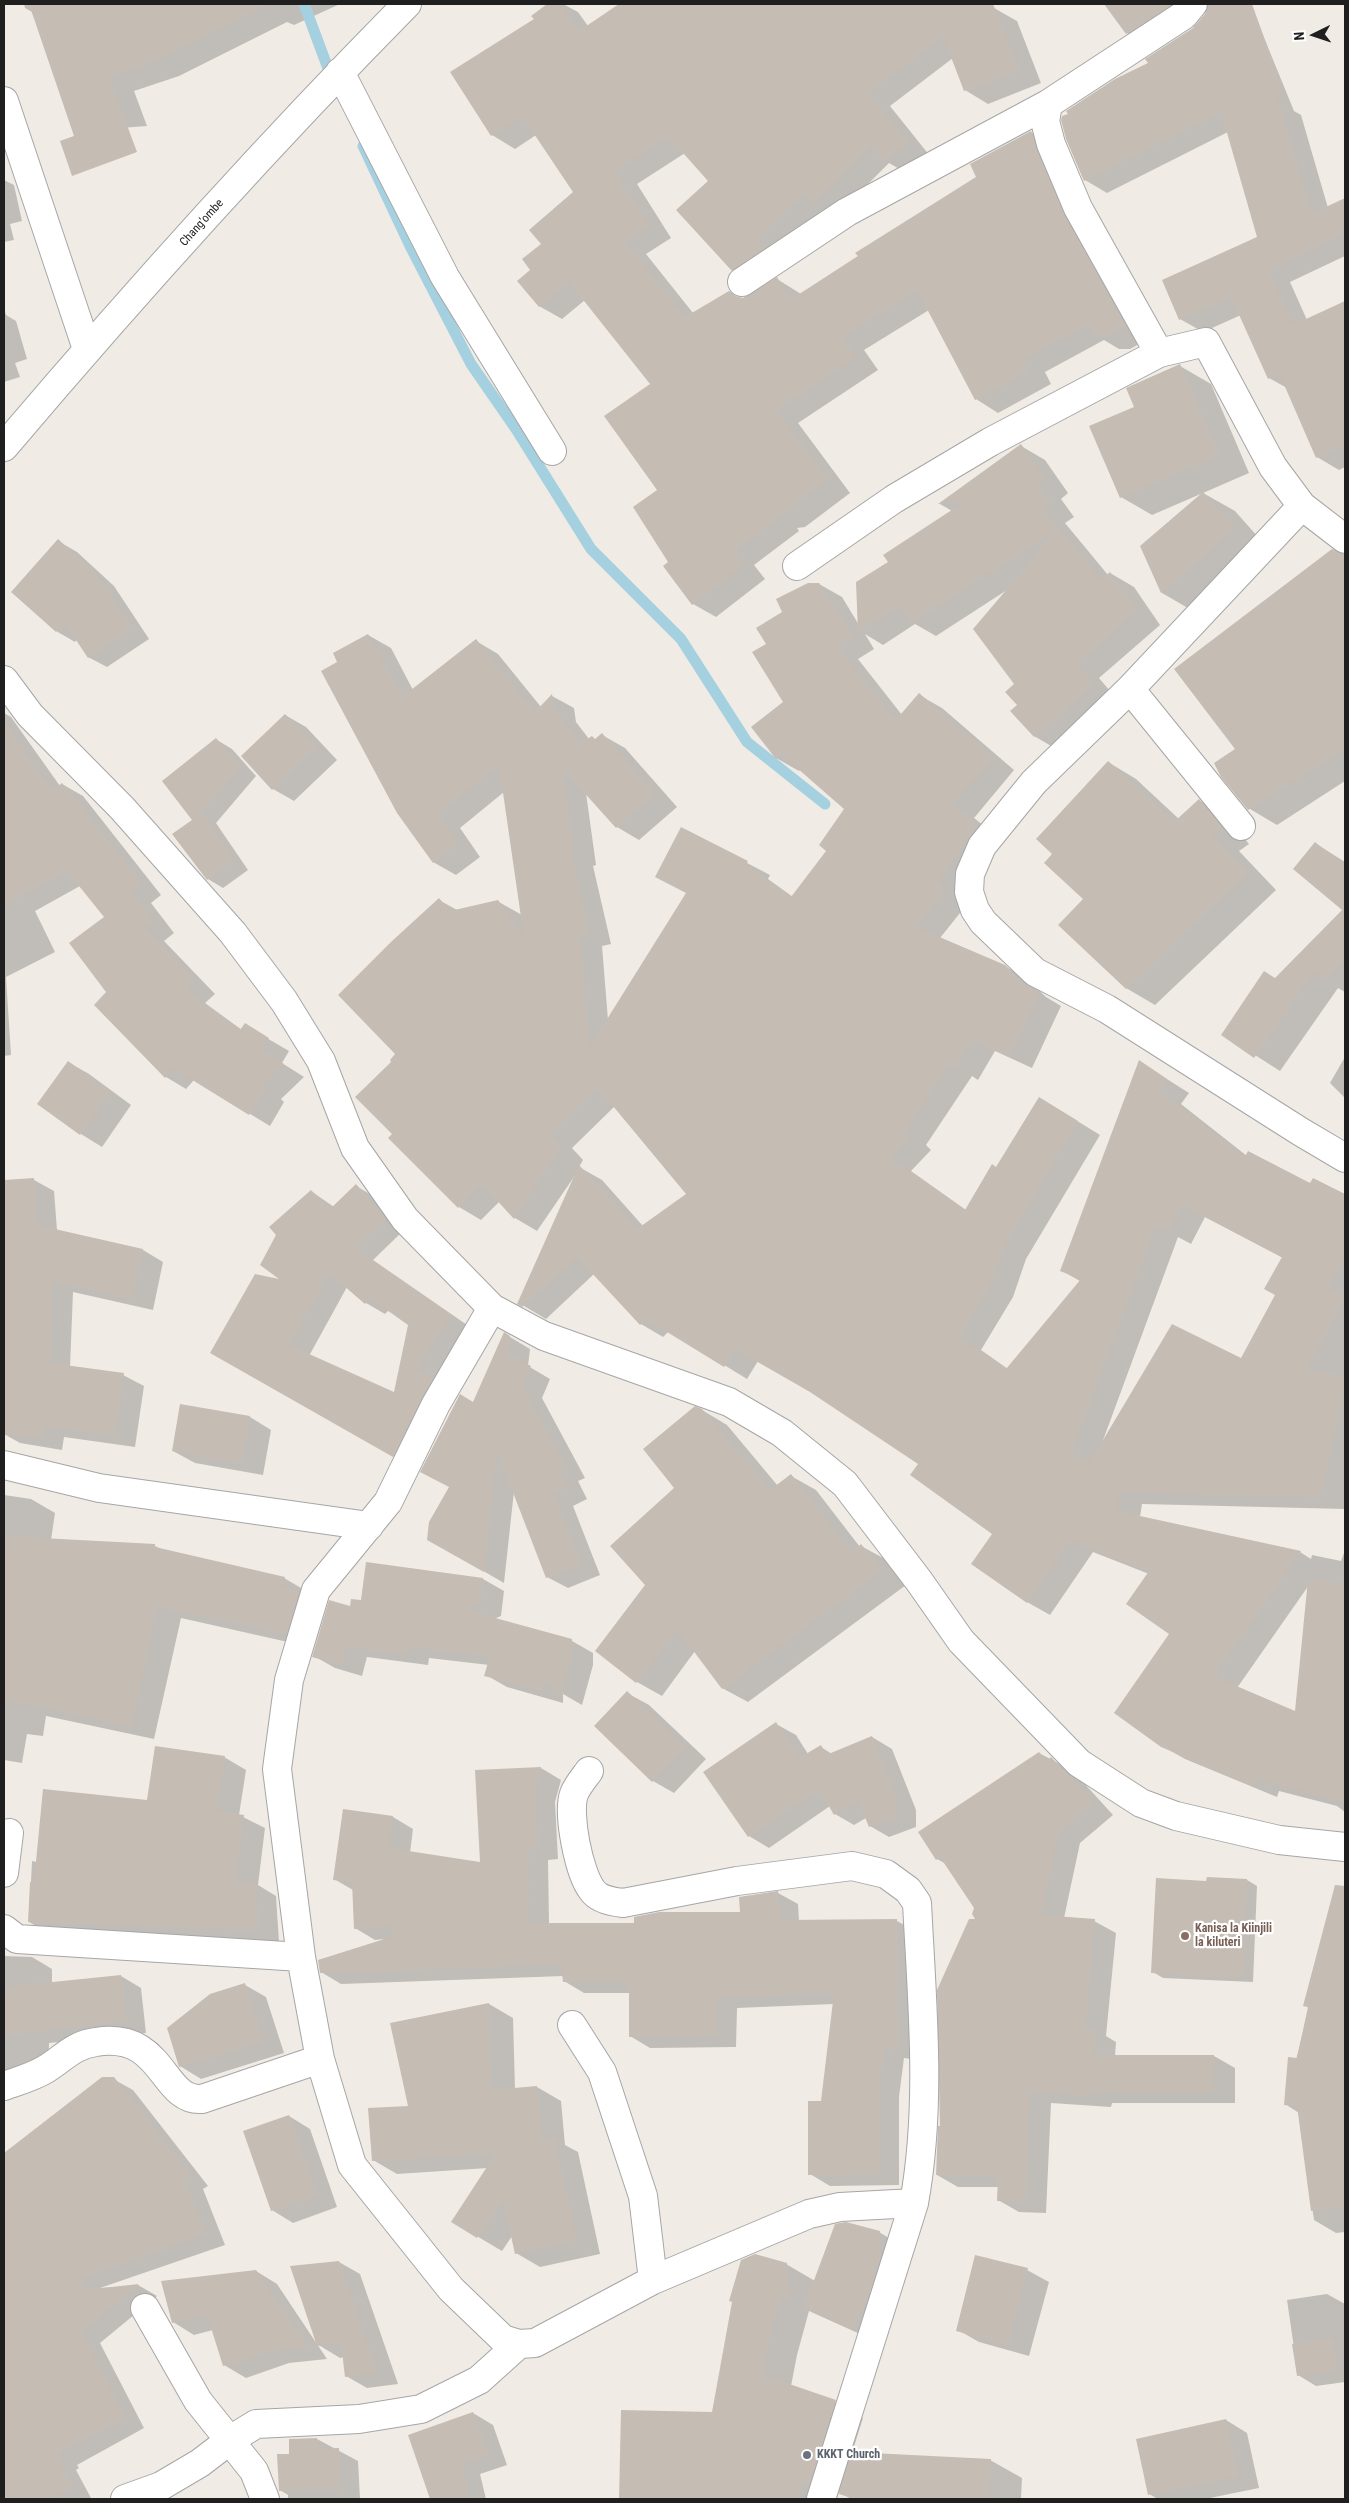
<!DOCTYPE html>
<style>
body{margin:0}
#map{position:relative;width:1349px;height:2503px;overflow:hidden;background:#f0ece5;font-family:"Roboto Condensed",sans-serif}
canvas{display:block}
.frame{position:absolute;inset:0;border:5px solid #1f1f1f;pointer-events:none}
.north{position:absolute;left:1289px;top:10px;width:50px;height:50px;-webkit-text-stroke:4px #fff;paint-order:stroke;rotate:266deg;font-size:14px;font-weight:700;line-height:20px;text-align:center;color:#1f1f1f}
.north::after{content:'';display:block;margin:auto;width:18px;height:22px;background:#1f1f1f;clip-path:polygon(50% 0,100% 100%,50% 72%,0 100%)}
</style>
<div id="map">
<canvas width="1349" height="2503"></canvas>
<div class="frame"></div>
<div class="north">N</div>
</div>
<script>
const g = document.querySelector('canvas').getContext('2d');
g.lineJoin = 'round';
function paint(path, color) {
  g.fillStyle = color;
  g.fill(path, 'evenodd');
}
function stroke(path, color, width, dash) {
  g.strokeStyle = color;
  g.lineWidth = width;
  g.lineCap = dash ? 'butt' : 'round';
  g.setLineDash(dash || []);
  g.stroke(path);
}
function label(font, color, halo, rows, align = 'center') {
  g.font = font + ' "Roboto Condensed",sans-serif';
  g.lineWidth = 4.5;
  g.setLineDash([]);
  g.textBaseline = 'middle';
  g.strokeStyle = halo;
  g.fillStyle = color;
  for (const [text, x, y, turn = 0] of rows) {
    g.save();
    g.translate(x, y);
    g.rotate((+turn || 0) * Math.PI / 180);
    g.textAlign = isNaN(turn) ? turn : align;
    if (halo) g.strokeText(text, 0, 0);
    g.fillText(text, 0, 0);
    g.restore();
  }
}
const shadow = new Path2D(`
 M24,4H340L294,25L287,22L179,76L134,91L147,126L94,130L34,13L25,8Z
 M550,4H563L578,12L588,26L622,4H984L986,11L994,8L1017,21L1041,83L988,104L965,90L953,58L890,106L930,156L908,174L889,163L837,215L826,209L778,253L755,283L732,270L710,181L685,153L637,184L671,238L646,254L693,313L739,298L744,299L777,279L801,294L977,178L972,164L1031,132L1054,145L1148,339L1130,349H1119L1104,340L1045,372L1051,384L998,413L976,399L929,310L864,350L878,370L798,423L850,493L805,527L797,528L799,531L754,565L765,579L716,617L693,604L669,562L659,491L652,384L585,300L562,319L539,306L532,270L543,244L574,193L536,135L515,149L492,135L452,72L535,19L533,16Z
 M1106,4H1190L1148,45L1127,33Z
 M1256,18L1294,111L1301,115L1328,208L1342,201L1345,203V256L1290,282L1307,320L1345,302V467L1339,470L1317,457L1287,388L1269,378L1241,315L1203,332L1180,319L1259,238L1228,132L1107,193L1085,180Z
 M4,180L14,185L22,221L10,224L14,240L4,242Z
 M4,309L6,315L16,321L27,359L15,363L20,377L4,382Z
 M1180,366L1211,384L1249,473L1203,493L1235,511L1266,546L1193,611L1162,593L1142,546L1203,493L1152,515L1121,497L1136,408Z
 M1021,446L1045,460L1068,493L1061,499L1074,517L1065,523L1108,575L1110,573L1134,587L1160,625L1099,678L1116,698L1058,750L1034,736L1019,705L1007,590L936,636L915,624L883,645L865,634L874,649L858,659L902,715L919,695L942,708L1014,770L974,818L1001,839L968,903L940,938L1005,966L1028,980L1046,997L1061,1006L1032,1068L995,1051L978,1080L972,1076L926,1145L931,1150L911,1171L966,1210L997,1169L1061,1111L1100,1135L1026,1259L1013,1297L981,1350L1008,1369L1080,1281L1062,1271L1140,1062L1189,1093L1181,1104L1247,1156L1311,1184L1313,1179L1345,1196V1509L1142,1504L1140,1517L1300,1552L1311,1559L1312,1555L1341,1561L1345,1550V1812L1337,1806L1279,1791L1277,1797L1185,1759L1162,1746L1171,1634L1149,1574L1093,1552L1050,1615L1027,1602L994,1534L919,1464L811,1391L758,1361L747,1379L669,1331L663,1337L641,1324L594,1274L546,1319L519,1303L578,1171L537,1231L515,1218L500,1201L481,1220L459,1207L394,1134L393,1062L397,1054L439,900L457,910L497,901L522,915L504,792L460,828L480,857L456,875L433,862L339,663L368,635L391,648L413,690L476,641L498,654L541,707L552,696L574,708L576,722L589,739L596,740L602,735L625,748L677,807L639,840L617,827L586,793L596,865L593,866L611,944L602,946L608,1020L687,893L657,877L682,829L770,875L768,879L793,897L828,850L845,809L801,769L799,771L776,758L785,702L767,644L783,612L819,584L842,597L859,625L890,562L952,511L940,504ZM615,1106L688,1194L643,1226L602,1180L579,1167L583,1160L572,1148ZM1205,1217L1283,1258L1277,1295L1241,1360L1102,1443L1178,1237L1191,1244ZM1309,1585L1296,1713L1237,1688Z
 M58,541L77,552L114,586L149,639L107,667L88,657L77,639L75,642L56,631Z
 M1332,550L1345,557V781L1277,825L1250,809L1237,750Z
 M4,713L11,717L60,786L62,784L83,796L161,895L151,903L174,933L164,941L215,994L205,1003L242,1030L265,1037L289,1051L282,1063L304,1077L281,1099L284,1102L270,1126L194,1080L186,1089L166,1077L108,992L106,917L80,886L35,911L55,952L6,977L11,1055L4,1056Z
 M285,715L306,727L337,760L294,801L273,789Z
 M217,740L232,749L256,776L216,823L248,870L223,888L208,879L194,820Z
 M1108,762L1136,779L1179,819L1199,800L1227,817L1249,844L1239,851L1276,890L1155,1005L1126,988L1084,899L1054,854Z
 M1315,843L1345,862V992L1338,988L1280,1071L1222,1034L1344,910Z
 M1345,1057V1098L1330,1083Z
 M68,1062L89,1074L131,1105L102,1147L81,1134L39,1103Z
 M34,1180L54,1191L57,1230L143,1250L163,1262L153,1310L73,1292L70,1367L123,1375L144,1386L135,1447L64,1437L62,1450L20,1443L4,1434V1403L21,1282L4,1279V1182Z
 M356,1186L375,1197L404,1230L373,1260L470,1327L412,1467L212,1352L285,1282L278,1235L311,1191L334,1207ZM347,1287L366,1303L385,1314L389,1310L409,1324L395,1394L309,1356Z
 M505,1334L530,1349L528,1366L550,1379L542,1398L585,1478L578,1481L587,1499L573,1506L600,1575L568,1588L547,1577L514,1491L504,1583L428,1539L450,1487L474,1404Z
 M702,1410L727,1425L778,1486L791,1476L816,1490L860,1547L861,1546L887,1560L906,1585L748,1702L722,1688L695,1651L662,1696L637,1682L647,1585Z
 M250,1417L271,1430L263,1475L195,1463L173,1451Z
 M4,1495L31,1499L55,1513L51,1540L155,1546L163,1550L284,1578L308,1592L310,1647L181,1618L154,1739L46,1716L43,1736L27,1734L22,1763L4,1760Z
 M483,1579L504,1591L501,1616L494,1619L572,1641L593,1653V1665L582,1705L563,1694V1703L507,1687L486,1675L489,1665L429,1658L428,1665L367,1657L362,1676L335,1668L314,1656L351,1607L362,1601Z
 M627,1693L649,1705L706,1759L674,1793L653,1781Z
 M776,1724L796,1735L808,1754L821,1747L832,1754L872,1737L892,1749L916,1810V1827L889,1837L870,1826L866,1818L854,1825L835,1814L830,1806L769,1848L749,1836L705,1772Z
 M1039,1753L1073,1771L1113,1815L1080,1843L1064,1918L1094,1921L1116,1933L1106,2036L1116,2042L1115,2056H1214L1235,2068V2103H1112L1111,2107L1051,2103L1046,2213L1019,2212L998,2200L999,2187H958L937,2175L942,2128L978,1920L976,1908L946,1864L937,1859Z
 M224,1757L246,1770L239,1815L265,1828L258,1885L276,1896L279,1942L50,1934L29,1922L32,1861L37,1862Z
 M541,1768L561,1780L555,1802L558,1859L548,1860L549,1924H635L741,1913L740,1898L778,1893L798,1904L799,1921H897L917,1932L918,2060L904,2058L899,2097V2185L830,2186L810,2174L822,2102L834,2004L737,2008L736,2047L650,2048L630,2036V1993H584L564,1981V1976L341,1984L321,1972L384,1939L375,1940L355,1928L353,1890L334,1879L344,1810L393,1817L413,1829L410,1853L481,1863L477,1771Z
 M1247,1880L1257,1886L1253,1982L1163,1978L1153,1972L1207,1882Z
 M1345,1886V2232L1336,2233L1314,2220L1299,2113L1285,2104L1309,2008L1304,2005L1323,1937Z
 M4,1956L32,1957L52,1969V1983L121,1976L141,1988L146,2033L49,2043L48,2072L4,2074Z
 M245,1985L266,1997L284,2053L201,2079L180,2066Z
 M489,2004L513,2018L515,2089L537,2087L561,2101L565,2145L578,2152L600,2254L540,2267L516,2253L512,2236L502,2251L453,2222L488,2168L397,2174L373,2160L409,2107Z
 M102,2079H113L133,2090L208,2186L203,2189L225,2245L100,2288L138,2285L157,2296L100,2343L144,2428L77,2465L79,2468L76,2470L91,2498L4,2499V2154Z
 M289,2116L310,2129L337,2207L293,2223L272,2210Z
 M879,2232L897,2243L871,2339L809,2311L797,2355L791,2386L835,2402L863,2418L852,2453L990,2460L1022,2478L1021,2499H851L839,2492L837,2498L829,2496L828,2499H621L623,2412L713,2414L786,2264L815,2281Z
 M339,2262L360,2274L398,2384L367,2388L346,2376L344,2357L340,2358L317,2344L327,2359L289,2363L246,2378L224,2365L213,2330L194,2335L173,2322L256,2271L277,2284L317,2344Z
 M1027,2270L1049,2282L1029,2356L979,2342L958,2330Z
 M1327,2294L1345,2304V2382L1316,2386L1298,2375L1287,2300Z
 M473,2413L493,2425L507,2465L480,2474L486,2499H432L410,2435Z
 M1226,2420L1247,2433L1259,2488L1205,2499H1158L1149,2494Z
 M317,2439L358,2461L360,2499H288V2495L280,2490L291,2455Z`);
const stream = new Path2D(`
 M304,4L332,79
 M363,146L410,246L471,364L516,429L591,549L681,639L747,742L825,804`);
const building = new Path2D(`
 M29,4H269L153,62L109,77L137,152L72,176L60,141L74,136Z
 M547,4H560L579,31L619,4H993L1019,70L964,91L943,36L868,93L908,142L884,162L871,145L814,203L805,194L756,240L762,250L732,271L676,210L708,181L668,136L615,171L649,225L624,241L685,317L729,291L736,296L743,298L777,277L790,300L858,256L855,253L976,177L970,164L1031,131L1037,150L1064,214L1126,326L1107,336H1095L1088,324L1023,359L1029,371L975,400L917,290L842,337L856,357L776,410L828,479L782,515H776L777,518L733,552L743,565L692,605L663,566L668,562L633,507L657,490L604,416L650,384L569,282L539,307L517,281L530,270L522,259L541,244L529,230L573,192L522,116L491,136L450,72L534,19L531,16Z
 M1104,4H1173L1126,34Z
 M1208,4H1252L1283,90L1276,92L1311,214L1345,198V233L1268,269L1293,325L1345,301V444L1316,458L1279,373L1268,379L1231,297L1179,320L1162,280L1257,237L1221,112L1084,181L1066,139L1061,120L1062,116L1068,114L1066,111L1115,79L1148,63L1145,59L1193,28L1205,14Z
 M1180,364L1219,455L1120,498L1089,426L1134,407L1126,388Z
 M1021,444L1045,479L1037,485L1051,503L1042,509L1101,580L1110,572L1137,610L1076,664L1093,684L1034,737L1010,711L1017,705L1005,692L1014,684L973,629L1058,529L911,623L899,605L858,632L856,582L888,562L883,555L964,502L938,504Z
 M1203,492L1235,528L1161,593L1140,546Z
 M58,539L96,574L131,628L88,658L64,622L56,632L11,592Z
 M1332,549L1345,554V748L1248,810L1221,777L1214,763L1235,749L1174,669Z
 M808,583H819L853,636L837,646L895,721L919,693L993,757L952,804L979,825L937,882L946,889L916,927L1005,965L1024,983L1039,992L1009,1057L972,1039L955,1068L949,1064L904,1132L909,1137L890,1158L965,1210L992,1164L996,1167L1039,1097L1078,1121L1004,1246L990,1284L959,1337L1006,1369L1081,1279L1060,1271L1139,1060L1167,1079L1159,1091L1245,1157L1248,1151L1310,1183L1313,1178L1345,1194V1254L1328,1288L1345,1298L1307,1368L1345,1377V1387L1320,1497L1119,1492L1117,1511L1301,1551L1213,1676L1295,1711L1308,1579L1345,1584V1802L1256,1779L1254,1786L1161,1747L1114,1713L1169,1634L1126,1604L1149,1571L1070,1540L1027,1603L971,1564L992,1534L910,1475L918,1464L810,1392L735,1349L724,1367L646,1319L640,1325L577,1257L522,1307L517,1304L579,1165L637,1229L686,1194L598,1088L550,1134L561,1146L514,1219L482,1184L458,1208L388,1138L392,1134L355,1097L391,1062L390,1060L395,1054L338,995L391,942L439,898L450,911L498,900L524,938L499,765L438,814L458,844L433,863L397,813L321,671L337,662L333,653L368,634L402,697L476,639L534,713L552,694L554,707L579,744L592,736L595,739L602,733L655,794L616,828L562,768L574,853H571L589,932L580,934L589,1048L686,893L655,877L681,827L748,861L746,865L791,897L826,851L819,845L844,809L781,754L776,759L751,727L783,702L752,652L766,644L756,628L782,612L776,599ZM1182,1205L1282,1257L1264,1289L1275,1295L1241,1358L1172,1324L1090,1462L1071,1453L1156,1225L1168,1232Z
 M285,714L316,747L272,790L241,756Z
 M4,722L52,791L62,783L141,883L132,891L154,921L145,928L195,981L186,991L240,1030L245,1023L269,1038L262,1050L284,1064L261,1087L264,1090L249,1115L173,1068L165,1078L94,1005L106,992L69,943L104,917L67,871L4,905Z
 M216,738L241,767L200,814L202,813L234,861L207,880L172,834L192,820L162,781Z
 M1108,761L1174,822L1199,799L1222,827L1212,834L1248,873L1126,989L1058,925L1083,899L1044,863L1052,854L1036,839Z
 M1315,842L1345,867V959L1323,981L1314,971L1254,1058L1221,1035L1264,971L1275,978L1342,910L1293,869Z
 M68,1061L111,1092L80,1135L37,1104Z
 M34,1178L37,1225L143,1249L132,1299L53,1281L50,1363L124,1373L115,1436L44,1426L42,1439L4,1433V1180Z
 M356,1184L386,1219L355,1248L451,1315L416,1369L433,1378L393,1457L210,1353L255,1274L279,1279L260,1265L276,1235L269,1227L311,1190L329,1210ZM329,1273L365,1304L370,1298L408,1325L394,1392L289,1345Z
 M504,1332L510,1336L508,1355L531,1366L522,1386L565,1466L558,1470L567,1487L554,1494L581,1564L546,1578L497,1451L484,1572L427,1540L429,1522L449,1487L420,1472L460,1394L473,1402Z
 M180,1404L250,1416L242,1464L172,1451Z
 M695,1406L702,1409L770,1490L791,1474L851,1553L861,1544L882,1570L722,1689L677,1629L636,1683L595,1651L645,1585L610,1546L674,1488L643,1449Z
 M4,1536L155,1544V1547L285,1577L282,1587L299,1592L286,1634L157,1606L131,1726L4,1699Z
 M366,1562L483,1578L480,1604L466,1610L572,1639V1652L561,1694L542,1677L543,1691L484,1676L490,1656L408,1646L407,1654L346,1646L341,1665L312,1657L329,1600L350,1606L351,1599L361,1600Z
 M627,1691L685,1747L652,1782L594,1726Z
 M776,1722L799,1758L821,1745L826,1755L872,1736L896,1798V1816L869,1827L858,1800L834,1815L819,1789L748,1837L703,1772Z
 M155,1746L225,1756L217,1811L244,1815L235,1884L255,1882L258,1930L28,1922L30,1882H34L43,1789L147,1800Z
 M1039,1752L1047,1761L1051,1757L1093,1802L1059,1831L1041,1915L1095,1919L1085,2028L1096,2029L1093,2055H1214V2092L1091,2091L1090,2096L1030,2091L1025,2202L997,2201L998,2176L936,2175L938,2126H940L937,1990L969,1919H975L972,1914L974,1908L940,1857L936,1860L918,1832Z
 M541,1767L535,1790L538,1848L528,1849L529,1923H634V1917L659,1912H740L739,1897L778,1891L780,1920L897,1919L898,2049L884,2048L879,2085L880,2174L808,2175V2101H821L834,1993L717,1997L716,2036L629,2037V1982H563L561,1964L320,1973L318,1960L394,1936L392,1926L354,1929L352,1882L333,1880L343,1809L393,1816L389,1848L480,1862L475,1770Z
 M1207,1877L1247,1879L1243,1977L1151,1973L1156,1878L1206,1881Z
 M1335,1885L1345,1886V2207L1311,2211L1297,2106L1284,2105L1288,2057L1297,2058L1308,2007L1303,2006Z
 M121,1975L126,2021L4,2035V1987Z
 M245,1983L263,2041L179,2067L167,2028L210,1994Z
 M489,2003L491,2090L537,2086L542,2140L554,2137L577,2240L515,2254L503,2200L477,2238L451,2222L496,2153L372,2161L368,2108L408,2106L390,2023Z
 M102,2077H114L189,2174L184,2178L206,2234L82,2277L85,2290L139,2284L81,2332L125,2417L58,2453L60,2457L57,2458L72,2487L49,2499H4V2153Z
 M289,2115L317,2195L271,2211L243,2131Z
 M846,2222L880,2231V2259L868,2298L853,2330L804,2307L835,2224Z
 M755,2254L787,2263L790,2300L781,2296L769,2339L763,2375L836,2400L810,2483L801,2481L798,2499H619L621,2410L712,2412L732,2302L729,2301L741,2260Z
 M975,2255L1028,2268L1008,2345L956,2331Z
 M339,2261L366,2340L377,2372L345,2377L341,2343L317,2346L290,2266Z
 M256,2270L307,2347L267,2352L223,2366L207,2315L172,2323L161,2281Z
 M1333,2339L1337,2371L1297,2376L1292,2344Z
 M473,2412L488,2454L461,2463L470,2499H430L408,2435Z
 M1226,2419L1238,2476L1148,2495L1136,2439Z
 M317,2438L318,2449L339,2448L340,2489L279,2491L277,2454H289V2439Z
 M852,2452L991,2459L989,2499H855L839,2494Z`);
const minor = new Path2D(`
 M1193,4L1184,15L1048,104L1045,121L1051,144L1078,208L1159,353L1206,342L1273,467L1302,506L1345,539
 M340,72L445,277L552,451
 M4,101L87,349
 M742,282L847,212L1048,104
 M4,447C133,295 267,146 407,4
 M1302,506L1130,689L1034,782L982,846L970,874L969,892L975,910L983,922L1035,972L1107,1009L1301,1132L1345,1158
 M797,566L894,499L990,442L1159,353
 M4,680L30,715L122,808L233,933L284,1001L321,1061L355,1148L405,1219L492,1308L544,1336L729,1402L782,1433L845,1484L919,1581L961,1641L1079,1763L1141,1803L1176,1816L1279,1840L1345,1847
 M1130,689L1241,826
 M492,1308L436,1404L388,1502L316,1590L289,1680L277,1769L301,1957L320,2059L352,2165L451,2289L503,2339L519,2344L535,2343L653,2280L809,2214L840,2207L914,2203
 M4,1465L99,1488L369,1526
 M589,1771C584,1778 577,1786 574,1794C567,1814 579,1873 592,1890C598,1899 613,1902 623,1903L737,1881L852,1866L886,1874L908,1890L917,1903C922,2003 932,2104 914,2203L821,2499
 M4,1873L9,1833
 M4,1929L17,1939L301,1957
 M572,2025L602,2072L643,2196L653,2280
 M4,2086C18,2081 33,2077 46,2069C64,2058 73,2045 96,2042C165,2031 161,2102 202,2099L320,2059
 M145,2308L198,2401L254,2471L265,2499
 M125,2499L161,2486L200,2463L230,2440L256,2424L359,2419L421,2409L479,2380L519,2344`);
const markers = [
 [1185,1936,5,"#8d6e63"],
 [807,2455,5,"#6b7280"]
];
const streetNames = [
 ["Chang'ombe",202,223,-48]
];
const educationNames = [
 ["Kanisa la Kiinjili",1195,1929],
 ["la kiluteri",1195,1943]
];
const worshipNames = [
 ["KKKT Church",817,2455]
];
paint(shadow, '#0003');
stroke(stream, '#a4d0df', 11);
paint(building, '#c5bcb4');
stroke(minor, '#a6a6a6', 30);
stroke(minor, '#fff', 28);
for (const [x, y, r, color] of markers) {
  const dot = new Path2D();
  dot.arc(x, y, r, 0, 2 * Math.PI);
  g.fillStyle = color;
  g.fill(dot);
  stroke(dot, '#fff', 2);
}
label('12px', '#1f1f1f', '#fff', streetNames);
label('bold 12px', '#785e54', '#fff', educationNames, 'left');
label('bold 12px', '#5b616d', '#fff', worshipNames, 'left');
</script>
